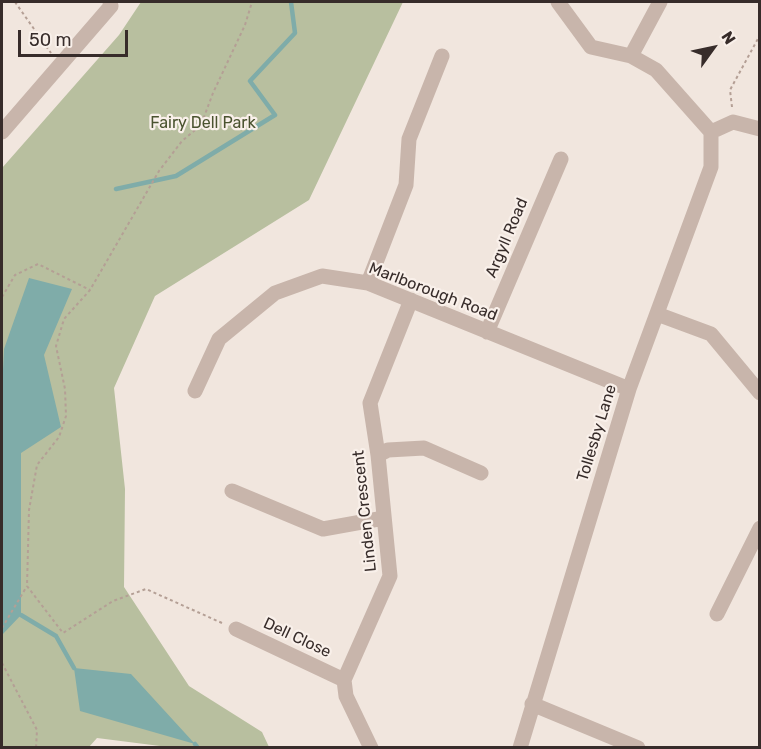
<!DOCTYPE html>
<style>
body{margin:0}
#map{position:relative;width:761px;height:749px;overflow:hidden;background:#f1e6de;font-family:Rubik,sans-serif}
canvas{display:block}
.frame{position:absolute;inset:0;border:3px solid #372c2a;pointer-events:none}
.north{position:absolute;left:683px;top:18px;width:60px;height:60px;-webkit-text-stroke:4px #f9f0ea;paint-order:stroke;rotate:57deg;font-size:16px;font-weight:700;line-height:24px;text-align:center;color:#372c2a}
.north::after{content:'';display:block;margin:auto;width:21px;height:27px;background:#372c2a;clip-path:polygon(50% 0,100% 100%,50% 72%,0 100%)}
.scale{position:absolute;left:18px;top:30px;width:110px;height:27px;box-sizing:border-box;border:3px solid #372c2a;border-top:0;padding-left:8px;font-size:18px;line-height:21px;white-space:nowrap;color:#372c2a;-webkit-text-stroke:4px #f9f0ea;paint-order:stroke}
</style>
<div id="map">
<canvas width="761" height="749"></canvas>
<div class="frame"></div>
<div class="north">N</div>
<div class="scale">50 m</div>
</div>
<script>
const g = document.querySelector('canvas').getContext('2d');
g.lineJoin = 'round';
function paint(path, color) {
  g.fillStyle = color;
  g.fill(path, 'evenodd');
}
function stroke(path, color, width, dash) {
  g.strokeStyle = color;
  g.lineWidth = width;
  g.lineCap = dash ? 'butt' : 'round';
  g.setLineDash(dash || []);
  g.stroke(path);
}
function label(font, color, halo, rows, align = 'center') {
  g.font = font + ' Rubik,sans-serif';
  g.lineWidth = 4.5;
  g.setLineDash([]);
  g.textBaseline = 'middle';
  g.strokeStyle = halo;
  g.fillStyle = color;
  for (const [text, x, y, turn = 0] of rows) {
    g.save();
    g.translate(x, y);
    g.rotate((+turn || 0) * Math.PI / 180);
    g.textAlign = isNaN(turn) ? turn : align;
    if (halo) g.strokeText(text, 0, 0);
    g.fillText(text, 0, 0);
    g.restore();
  }
}
const green = new Path2D(`
 M141,2H403L309,200L155,296L114,388L125,489L124,587L189,686L262,732L269,747H168L97,738L89,747L2,748V168L119,35Z`);
const water = new Path2D(`
 M29,278L72,289L44,355L61,427L21,453V615L2,635V390L4,349Z
 M74,668L131,674L195,744L80,711Z`);
const stream = new Path2D(`
 M116,189L176,176L275,115L250,81L295,33L291,2
 M21,615L56,636L74,668
 M195,744L198,748`);
const path = new Path2D(`
 M15,2L51,53
 M732,107L730,90L760,35
 M2,297L15,275L38,264L90,290
 M222,623L146,589L113,601L63,633L27,586L29,510L37,465L59,437L66,416L65,389L56,346L64,319L90,290L159,171L182,141L201,125L213,93L245,25L252,2
 M2,628L27,586
 M2,663L37,730L36,748`);
const minor = new Path2D(`
 M558,2L591,47L631,56L656,70L711,132
 M631,56L660,2
 M2,132L111,6L110,2
 M711,132L733,122L760,129
 M368,283L406,185L409,139L442,56
 M657,314L711,334L760,393
 M487,332L561,159
 M195,391L219,339L275,293L322,276L368,283L629,389
 M378,455L388,450L424,448L481,473
 M232,491L323,529L384,518
 M717,614L760,528
 M236,629L344,680
 M532,704L638,748
 M371,748L346,696L344,680L390,576L378,455L370,403L411,300
 M520,748L629,389L711,167V132`);
const parkNames = [
 ["Fairy Dell Park",203,123]
];
const streetNames = [
 ["Argyll Road",507,238,-67],
 ["Marlborough Road",433,292,21],
 ["Tollesby Lane",597,433,-73],
 ["Linden Crescent",365,511,-96],
 ["Dell Close",297,638,25]
];
paint(green, '#b8bf9f');
paint(water, '#7faca9');
stroke(stream, '#7faca9', 4.5);
stroke(path, '#b49f95', 2, [3, 3]);
stroke(minor, '#c8b5ab', 15);
label('16px', '#4a532f', '#f9f0ea', parkNames);
label('16px', '#372c2a', '#f9f0ea', streetNames);
</script>
